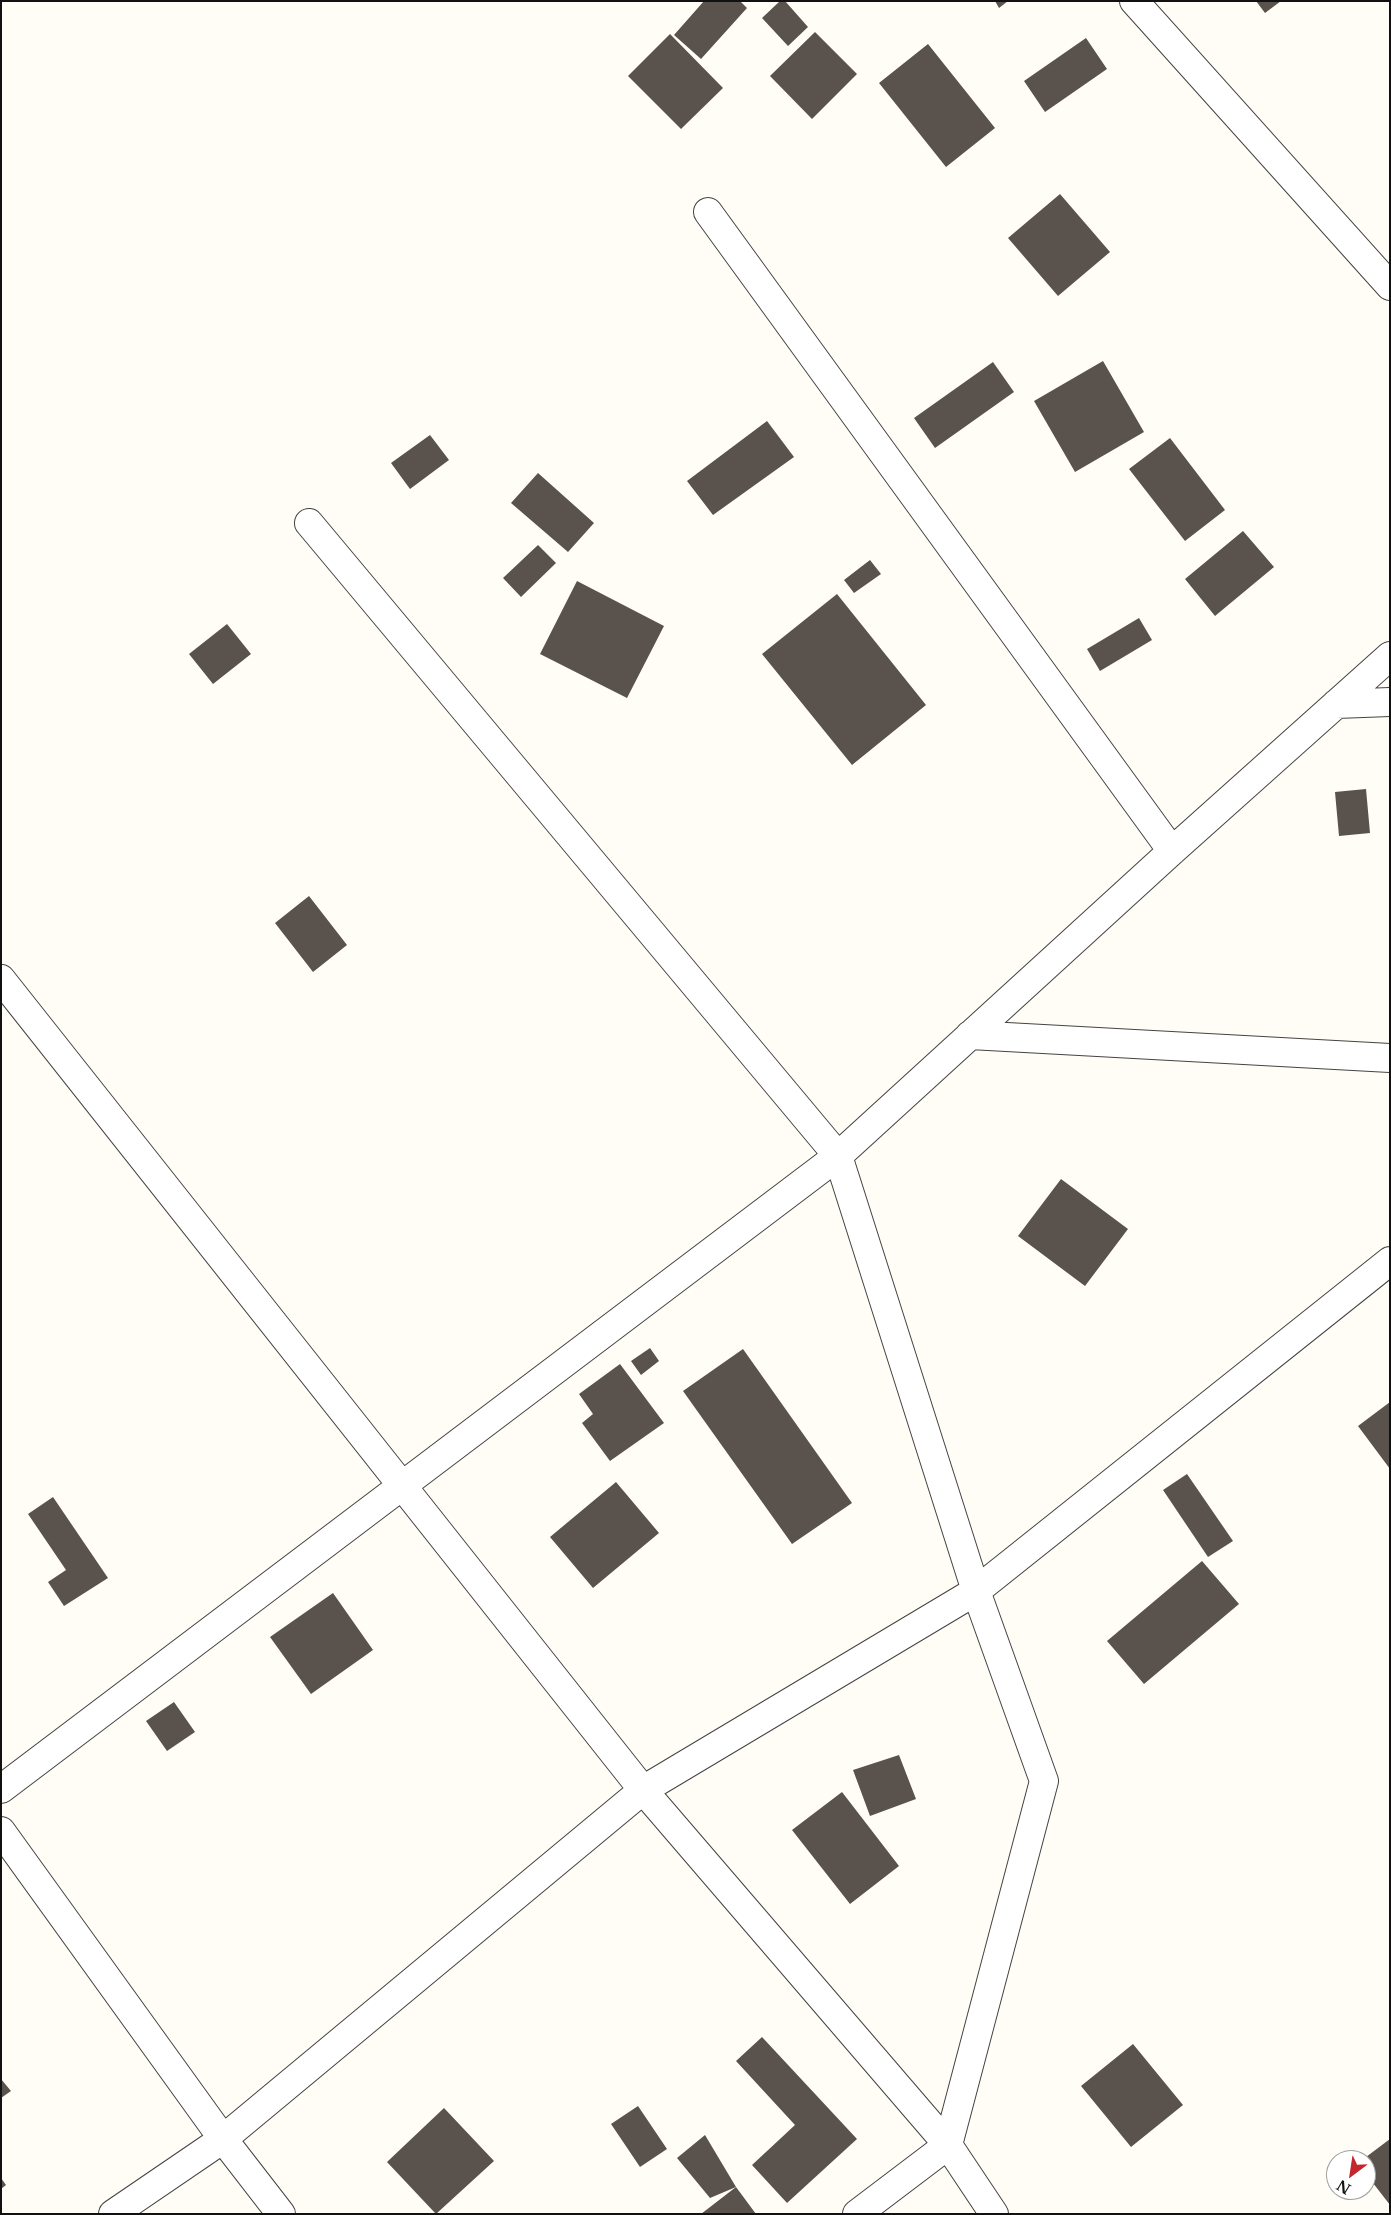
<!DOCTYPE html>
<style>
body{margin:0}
#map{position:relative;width:1391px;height:2215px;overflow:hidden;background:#fffdf5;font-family:"Libre Baskerville",serif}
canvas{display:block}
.frame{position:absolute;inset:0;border:2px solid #111;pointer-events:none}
.north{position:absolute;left:1326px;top:2150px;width:50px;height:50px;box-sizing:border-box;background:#fff;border:1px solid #a0a0a0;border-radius:50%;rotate:211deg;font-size:14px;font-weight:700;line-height:20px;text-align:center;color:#111}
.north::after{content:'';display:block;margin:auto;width:18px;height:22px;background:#c4262e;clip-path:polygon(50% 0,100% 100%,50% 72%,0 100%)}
</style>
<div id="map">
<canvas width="1391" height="2215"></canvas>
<div class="frame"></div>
<div class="north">N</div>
</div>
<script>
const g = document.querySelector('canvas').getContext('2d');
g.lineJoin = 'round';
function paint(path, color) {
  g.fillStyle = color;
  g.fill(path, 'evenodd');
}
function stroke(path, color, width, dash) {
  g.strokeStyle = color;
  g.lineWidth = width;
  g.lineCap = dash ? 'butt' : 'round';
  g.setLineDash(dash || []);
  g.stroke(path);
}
const building = new Path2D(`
 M704,1H740L747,8L701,59L674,35Z
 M780,1H785L808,27L788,46L762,18Z
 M995,1H1008L999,8Z
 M1256,1H1281L1265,13Z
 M815,32L857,74L812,119L770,76Z
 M670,34L723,88L681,129L628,76Z
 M1086,38L1107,69L1045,112L1024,81Z
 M928,44L995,128L946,167L879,83Z
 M1060,194L1110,252L1058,296L1008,238Z
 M1103,361L1144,432L1075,472L1034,401Z
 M993,362L1014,392L935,448L914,418Z
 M767,421L794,457L713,515L687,481Z
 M430,435L449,460L410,489L391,463Z
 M1170,438L1225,510L1185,541L1129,469Z
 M538,473L594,523L568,552L511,503Z
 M1243,531L1274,567L1215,616L1185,579Z
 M538,545L556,563L521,597L503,578Z
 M870,560L881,574L854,593L844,580Z
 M577,581L664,626L627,698L540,654Z
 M837,594L926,705L852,765L762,654Z
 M1139,618L1152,640L1100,671L1087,649Z
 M227,624L251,654L213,684L189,654Z
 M1366,789L1370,833L1339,836L1335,792Z
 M309,896L347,945L313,972L275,923Z
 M1061,1179L1128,1229L1085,1286L1018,1236Z
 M650,1348L659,1361L641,1375L631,1361Z
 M743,1349L852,1503L792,1544L683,1391Z
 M620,1364L664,1423L610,1461L582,1423L593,1414L579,1394Z
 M1390,1402V1469L1358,1426Z
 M1187,1474L1233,1541L1208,1557L1163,1490Z
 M616,1482L659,1533L593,1588L550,1537Z
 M53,1497L108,1578L64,1606L48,1582L66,1570L28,1514Z
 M1202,1561L1239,1604L1144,1684L1107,1641Z
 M333,1593L373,1650L311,1694L270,1637Z
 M174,1702L195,1732L167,1751L146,1721Z
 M899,1755L916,1799L870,1816L853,1770Z
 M842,1792L899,1866L850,1904L792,1830Z
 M762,2037L857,2139L787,2203L752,2165L795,2125L736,2061Z
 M1133,2044L1183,2105L1131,2147L1081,2086Z
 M1,2079L11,2091L1,2098Z
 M638,2106L667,2149L640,2167L611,2124Z
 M444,2108L494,2161L436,2214L387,2162Z
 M705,2135L736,2187L710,2198L677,2158Z
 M1390,2139V2205L1366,2174V2160H1362Z
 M1,2178L6,2185L1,2189Z
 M736,2187L756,2214H701Z`);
const street = new Path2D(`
 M1134,1L1390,286
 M708,212L1172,851
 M309,523L838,1156L976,1591L1044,1781L948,2145L857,2214
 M1336,704L1390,702
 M1,979L643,1790L948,2145L994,2214
 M970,1035L1390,1058
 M1,1789L838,1156L1172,851L1390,656
 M1,1831L223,2139L281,2214
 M113,2214L223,2139L643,1790L976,1591L1390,1261`);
paint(building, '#5a524d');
stroke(street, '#444', 30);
stroke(street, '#fff', 28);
</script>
